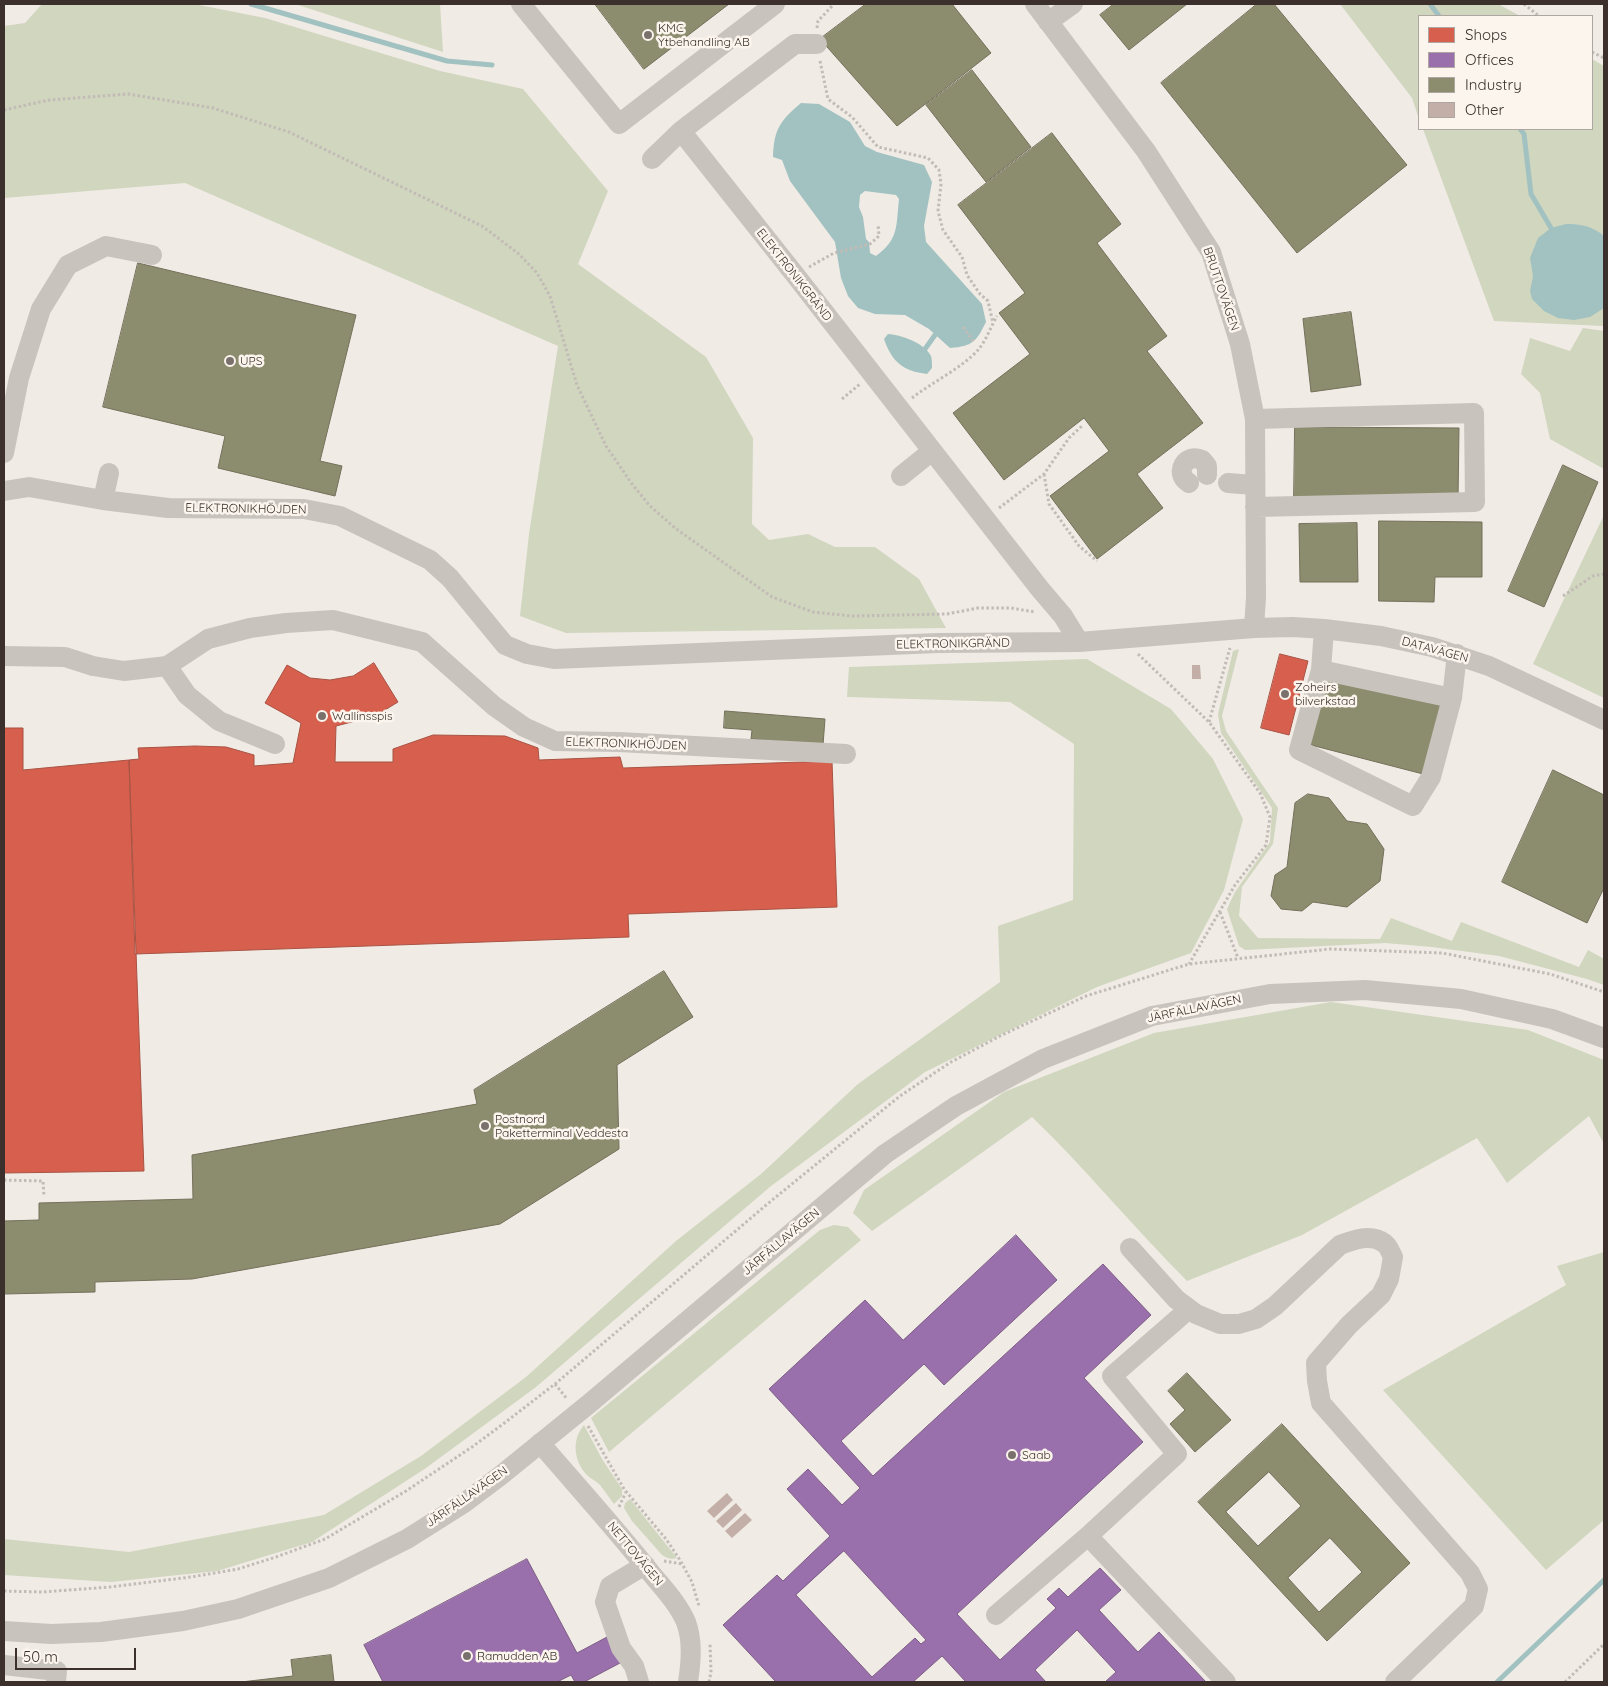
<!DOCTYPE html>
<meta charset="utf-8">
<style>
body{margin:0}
#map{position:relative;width:1608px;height:1686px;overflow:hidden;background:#f0ebe5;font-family:Quicksand,sans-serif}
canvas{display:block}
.frame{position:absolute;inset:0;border:5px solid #3b302b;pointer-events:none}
.legend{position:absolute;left:1418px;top:15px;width:175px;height:115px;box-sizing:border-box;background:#fbf5ee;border:1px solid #aea6a0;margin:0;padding:6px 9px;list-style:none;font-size:15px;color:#3b302b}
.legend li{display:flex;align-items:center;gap:10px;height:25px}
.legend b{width:25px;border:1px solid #aea6a0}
.scale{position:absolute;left:15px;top:1648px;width:121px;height:22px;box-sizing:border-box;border:2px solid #3b302b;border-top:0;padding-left:6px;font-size:15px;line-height:18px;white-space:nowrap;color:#3b302b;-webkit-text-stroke:4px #fbf5ee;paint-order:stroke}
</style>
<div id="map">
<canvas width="1608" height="1686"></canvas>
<div class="frame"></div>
<ul class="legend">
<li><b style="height:14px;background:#d6604d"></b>Shops</li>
<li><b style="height:14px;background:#9970ab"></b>Offices</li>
<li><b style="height:14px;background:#8c8c6e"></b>Industry</li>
<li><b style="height:14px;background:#c3afa7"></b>Other</li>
</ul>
<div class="scale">50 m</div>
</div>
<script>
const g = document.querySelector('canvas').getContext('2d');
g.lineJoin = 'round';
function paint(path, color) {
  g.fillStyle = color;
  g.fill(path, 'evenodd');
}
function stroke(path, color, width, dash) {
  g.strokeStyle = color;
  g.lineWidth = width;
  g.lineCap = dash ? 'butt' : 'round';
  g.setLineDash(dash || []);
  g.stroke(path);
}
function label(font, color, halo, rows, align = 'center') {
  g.font = font + ' Quicksand,sans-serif';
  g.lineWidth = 5;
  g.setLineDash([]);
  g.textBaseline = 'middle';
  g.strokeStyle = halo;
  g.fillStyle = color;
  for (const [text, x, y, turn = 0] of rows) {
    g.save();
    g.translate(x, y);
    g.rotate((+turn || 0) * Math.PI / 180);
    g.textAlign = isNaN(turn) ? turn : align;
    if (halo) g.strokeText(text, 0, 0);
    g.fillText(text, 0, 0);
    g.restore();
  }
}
const green = new Path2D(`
 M42,4H194L265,18L440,71L523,89L608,191L578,264L706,357L753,438L752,524L769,540L808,534L835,547H875L919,579L946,628L566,633L520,616L529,534L558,346L185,183L4,198V26L25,23Z
 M295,4H440L443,52Z
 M1340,4H1498L1520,16H1419V119L1412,98Z
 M1592,59L1604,66V326L1494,321L1423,129H1592Z
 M1583,328L1604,331V469L1550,439L1540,393L1521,374L1530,338L1570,351Z
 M1604,515V698L1533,664Z
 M1239,649L1222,716L1226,731L1278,808L1273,844L1242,887L1239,916L1258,938L1380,939L1391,918L1452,941L1461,922L1579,967L1588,950L1604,959V985L1587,979L1499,956L1432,947L1385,943L1245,950L1239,946L1227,909L1235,892L1270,842L1272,808L1221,733L1218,714L1233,651Z
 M1087,659L1171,709L1213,759L1243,819L1224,890L1191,953L1097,987L925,1072L771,1186L536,1387L426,1468L312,1542L217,1571L111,1582L4,1575V1539L129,1552L324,1515L421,1456L526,1377L676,1241L761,1174L858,1084L1000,982L998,926L1073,900L1074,744L1010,702L847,697L849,667Z
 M1331,1002L1528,1030L1604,1060V1144L1589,1116L1507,1183L1477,1138L1302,1235L1187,1281C1134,1228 1086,1169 1032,1117L872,1231L853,1213L864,1190L1004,1092L1154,1033Z
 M834,1225L848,1227L861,1240L609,1452L591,1418L820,1230Z
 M1604,1252V1520L1546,1570L1383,1390L1566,1285L1557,1266Z
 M584,1425L602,1459L622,1489V1496L614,1504C609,1498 605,1491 600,1485C596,1481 591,1479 587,1475C574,1462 571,1440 584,1425Z
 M630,1499L677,1558C671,1560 667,1558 662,1555L632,1521L624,1508L625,1503Z`);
const water = new Path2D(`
 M801,103L819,104L850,122L865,146L877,152L924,165L932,182L924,226L926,242L982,304L986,322C976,342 973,346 950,348L929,329L905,315L875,314L858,308L848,296L841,278L835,242L790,181L782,160L773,157C774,129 780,121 801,103ZM865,191L896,195L899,199C896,226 899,239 876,256L870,253L869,242L866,239L863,217L859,207L860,195Z
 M1566,224C1581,224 1592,226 1604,236V308L1590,317L1574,320L1558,318L1544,311L1532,299L1530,291L1533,276L1530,258L1538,238L1551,228Z
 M888,334C902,335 924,343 931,356C932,359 932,365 932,368L927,374C903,371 892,362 884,339Z`);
const shops = new Path2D(`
 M1280,654L1308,661L1289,735L1261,728Z
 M374,663L398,702L375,716L336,726L335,762H393V749L433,735L505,736L538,748L539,760L620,757L623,768L832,761L837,907L628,914L629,937L135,954L129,760L139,759L138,748L195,746L226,747L254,755V766L293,763L301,723L265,703L287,665L310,678L330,680L353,676Z
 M4,728H23V770L129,760L144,1171L4,1173Z`);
const offices = new Path2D(`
 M1016,1235L1057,1280L944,1385L924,1364L841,1441L873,1476L1103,1264L1151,1315L1084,1378L1143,1442L957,1614L1000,1660L1056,1608L1047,1599L1059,1588L1068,1597L1100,1568L1121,1590L1099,1610L1138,1652L1159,1632L1206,1682H1105L1116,1672L1077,1630L1035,1670L1046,1682H966L942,1656L913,1682H776L723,1625L777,1575L783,1581L830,1536L787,1489L808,1469L842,1505L860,1488L769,1389L865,1300L903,1340ZM844,1551L926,1640L921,1644L915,1638L872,1677L796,1595Z
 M527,1559L577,1653L607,1637L620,1663L584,1682H575L571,1675L557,1682H383L364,1645Z`);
const industry = new Path2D(`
 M595,4H729L644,69Z
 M866,4H952L991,53L897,126L820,39Z
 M1114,4H1187L1129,50L1100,15Z
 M1257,4H1274L1407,165L1297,253L1161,83Z
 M972,70L1031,147L986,182L926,105Z
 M1052,133L1121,224L1097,243L1167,336L1147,351L1203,423L1137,474L1163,508L1097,559L1050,496L1109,451L1084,418L1004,480L953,413L1030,354L999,313L1025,293L958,205Z
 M138,263L356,315L320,461L342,466L335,496L218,468L225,436L103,407Z
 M1351,312L1361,385L1311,392L1303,319Z
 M1295,427L1459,428L1458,500L1294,498Z
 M1563,465L1598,482L1544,607L1508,591Z
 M1379,521L1482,522V577H1435L1434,602L1379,601Z
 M1357,523L1358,582H1300L1299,524Z
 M1326,672L1441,702L1423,774L1307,744Z
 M725,711L825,719L823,745L751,739L752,730L724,728Z
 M1553,770L1604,795V888L1587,923L1502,882Z
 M1308,794L1329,798L1347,821L1367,824L1384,849L1380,881L1347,907L1313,902L1302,911L1281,909L1271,896L1275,875L1287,867L1295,803Z
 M664,971L693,1017L617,1065L619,1149L500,1224L192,1279L95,1282V1292L4,1294V1221L39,1220V1203L193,1199L192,1155L477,1104L474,1090Z
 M1187,1373L1231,1420L1195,1452L1170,1424L1185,1410L1168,1391Z
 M1282,1424L1410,1563L1327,1641L1198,1502ZM1269,1472L1301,1506L1258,1546L1226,1512ZM1330,1538L1362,1572L1319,1612L1288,1578Z
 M331,1655L334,1682H241L293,1676L291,1660Z`);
const stream = new Path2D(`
 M251,4L447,61L492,65
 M1430,4L1439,16
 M1520,129L1524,134L1531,194L1551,228
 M925,349L935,335
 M1497,1682L1604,1580`);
const building = new Path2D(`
 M1192,665H1200L1201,679H1192Z
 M727,1493L733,1500L714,1518L707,1511Z
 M736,1503L742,1510L723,1528L716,1521Z
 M745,1513L752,1520L732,1538L725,1531Z`);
const path = new Path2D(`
 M1524,4L1539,16
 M817,28L818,21L834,4
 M1592,52L1604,58
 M820,61L828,99L852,117L878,147L928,158L939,170L941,184L938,211L943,230L962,257L967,275L980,294L988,301L993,323
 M4,110L49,100L128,94L213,108L289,132L482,226L519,254L537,273L550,296L577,385L606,446L632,484L650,506L675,528L772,597L813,612L853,616L947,614L978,608H1011L1035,612
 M809,267L834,253L870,244L879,236L878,224
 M963,327L974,342
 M912,398C931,383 962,368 978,350C986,341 991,326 997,316
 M842,399L860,384
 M1044,474L1049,504L1079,546L1097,561
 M999,508L1044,474L1069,438L1083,425
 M1563,596L1593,576L1604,574
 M1138,654L1209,722L1260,793L1270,817L1266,845L1235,885L1189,964
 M1209,722L1230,648
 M1220,912L1238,958
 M4,1180L43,1181L44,1196
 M555,1384L567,1399
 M588,1426L624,1489L666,1539L680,1560L692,1582L699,1606
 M619,1507L626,1492
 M664,1561L682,1564
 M4,1591L42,1592L110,1587L191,1577L238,1569L276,1557L325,1539L406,1491L472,1447L503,1424L555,1384L771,1201L900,1096L951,1062L1002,1035L1086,996L1189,964L1330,949L1442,953L1550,974L1604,992
 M709,1682L711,1672L710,1643
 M1565,1682L1604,1644`);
const minor = new Path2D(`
 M521,4L619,124L775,4
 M1035,4L1146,151L1211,252L1240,344L1255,419L1256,597L1254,628
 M1048,22L1073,4
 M681,131L795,44H817
 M652,159L681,131L796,276L1040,589L1063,616L1079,642
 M1255,419L1474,413L1475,502L1255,507
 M4,453L19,378L41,309L68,265L106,246L152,255
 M901,476L932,451
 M1189,483C1173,473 1186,452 1202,460L1207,466V475
 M1228,483L1254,485
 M4,491L29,487L103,500L168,508L304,509L340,516L430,560L450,578L505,645L527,654L554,659L938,643L1079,642L1254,628L1293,627L1324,629L1381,636L1432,647L1489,666L1604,720
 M103,500L109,473
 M1324,629L1321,670L1299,750L1413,806L1431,777L1452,698L1457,654
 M4,656L65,657L93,666L124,671L167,666L208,639L250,628L286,623L333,620L422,642L494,706L524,727L555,741L619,742L846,754
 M167,666L187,695L219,721L275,744
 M1321,670L1452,698
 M1130,1248L1176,1299L1196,1314L1220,1324H1239L1256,1319L1275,1306L1340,1245C1353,1240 1371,1233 1384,1243C1388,1245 1391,1253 1393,1257L1389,1279L1381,1295L1349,1325L1316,1363L1317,1381L1321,1403L1470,1573L1478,1589L1474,1606L1395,1682
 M1189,1309L1112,1376L1177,1454L1088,1536L1226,1682
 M540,1443C577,1486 615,1528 650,1572C662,1587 678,1603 686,1622C693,1641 691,1662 688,1682
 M996,1615L1088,1536
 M4,1631L51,1634L101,1632L183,1621L238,1609L329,1578L407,1539L464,1503L500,1476L590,1403L885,1154L956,1106L1043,1059L1152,1016L1270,994L1365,990L1461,999L1552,1019L1604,1038
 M4,1665L57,1671L56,1682
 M639,1682L634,1666L621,1648L605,1602L610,1586L645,1565`);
const markers = [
 [648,35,5,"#7a716c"],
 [230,361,5,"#7a716c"],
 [1285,694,5,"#7a716c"],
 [322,716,5,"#7a716c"],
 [485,1126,5,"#7a716c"],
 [1012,1455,5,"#7a716c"],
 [467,1656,5,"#7a716c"]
];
const poiNames = [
 ["KMC",658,28],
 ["Ytbehandling AB",658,42],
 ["UPS",240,361],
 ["Zoheirs",1295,687],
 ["bilverkstad",1295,701],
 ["Wallinsspis",332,716],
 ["Postnord",495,1119],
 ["Paketterminal Veddesta",495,1133],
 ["Saab",1022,1455],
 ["Ramudden AB",477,1656]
];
const streetNames = [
 ["ELEKTRONIKGRÄND",794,275,52],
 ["BRUTTOVÄGEN",1221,289,71],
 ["ELEKTRONIKHÖJDEN",246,509,1],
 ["ELEKTRONIKGRÄND",953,644,-1],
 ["DATAVÄGEN",1435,650,15],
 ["ELEKTRONIKHÖJDEN",626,744,2],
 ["JÄRFÄLLAVÄGEN",1194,1009,-12],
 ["JÄRFÄLLAVÄGEN",781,1242,-40],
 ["JÄRFÄLLAVÄGEN",467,1497,-35],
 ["NETTOVÄGEN",635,1554,50]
];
paint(green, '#d1d6bf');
paint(water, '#a1c2c1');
paint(shops, '#d6604d');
stroke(shops, '#a85243', 1);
paint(offices, '#9970ab');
stroke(offices, '#7d5d85', 1);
paint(industry, '#8c8c6e');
stroke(industry, '#74705a', 1);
stroke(stream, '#a1c2c1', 5);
paint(building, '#c3afa7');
stroke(path, '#c2bbb6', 3, [2.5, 2.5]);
stroke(minor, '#c9c3be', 20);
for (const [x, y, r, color] of markers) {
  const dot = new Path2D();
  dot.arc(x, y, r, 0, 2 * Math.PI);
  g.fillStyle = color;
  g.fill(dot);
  stroke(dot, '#fbf5ee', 2);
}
label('12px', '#3b302b', '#fbf5ee', poiNames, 'left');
label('12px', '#3b302b', '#fbf5ee', streetNames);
</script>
